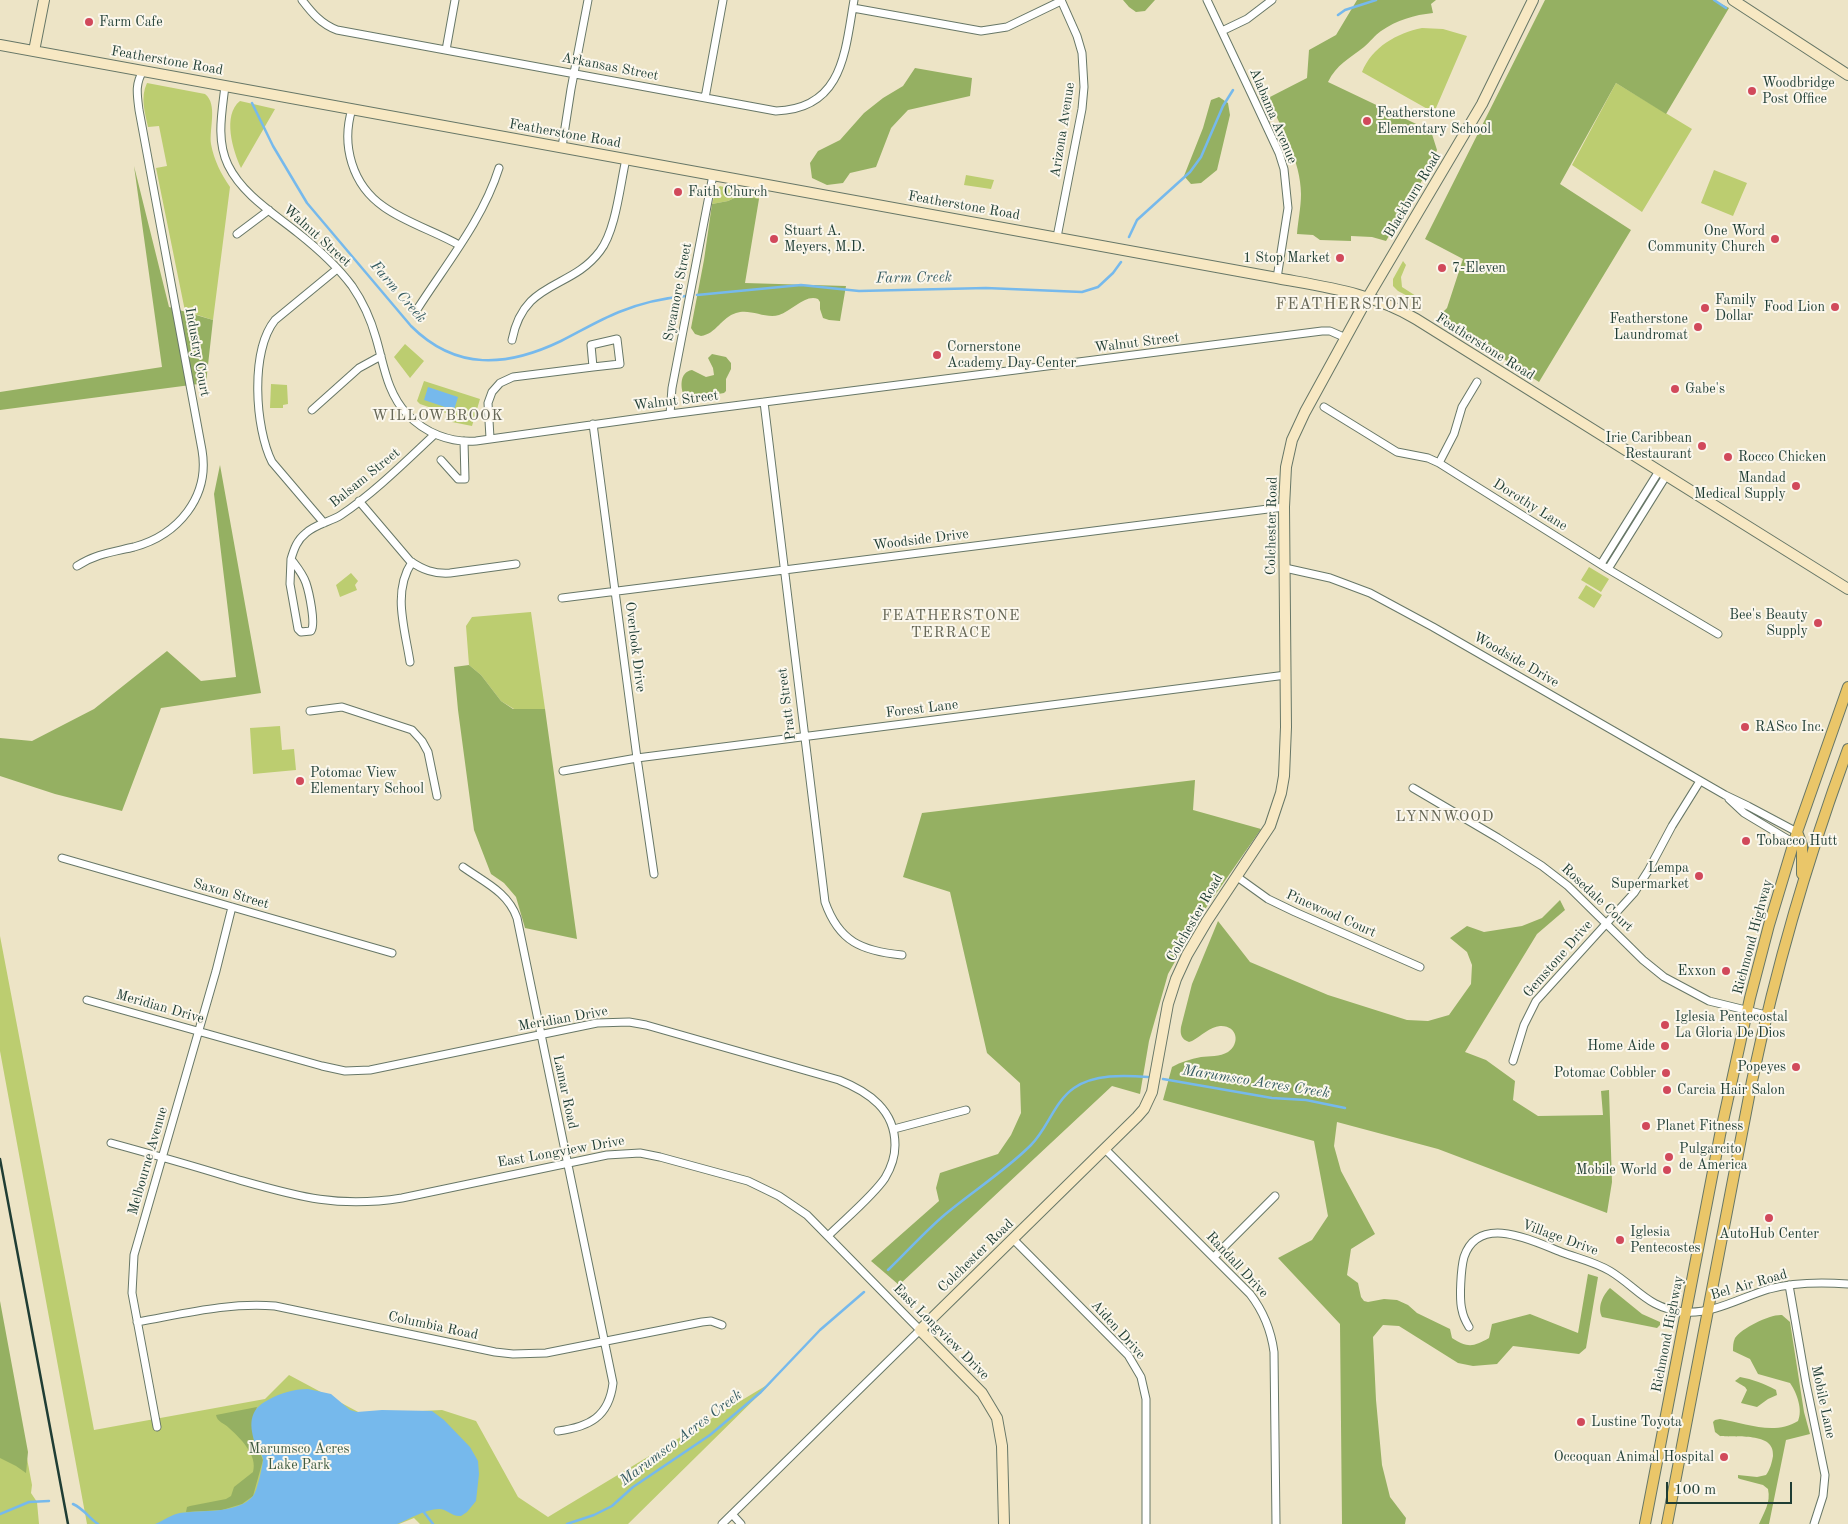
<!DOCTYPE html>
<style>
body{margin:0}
#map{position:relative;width:1848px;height:1524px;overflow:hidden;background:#ede4c6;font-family:"Old Standard TT",serif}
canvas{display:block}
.scale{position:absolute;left:1666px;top:1482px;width:126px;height:22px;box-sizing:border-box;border:2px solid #1f3d34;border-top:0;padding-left:6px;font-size:15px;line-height:18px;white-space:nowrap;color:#1f3d34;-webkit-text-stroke:4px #fbf7ec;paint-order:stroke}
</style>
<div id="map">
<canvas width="1848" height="1524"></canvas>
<div class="scale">100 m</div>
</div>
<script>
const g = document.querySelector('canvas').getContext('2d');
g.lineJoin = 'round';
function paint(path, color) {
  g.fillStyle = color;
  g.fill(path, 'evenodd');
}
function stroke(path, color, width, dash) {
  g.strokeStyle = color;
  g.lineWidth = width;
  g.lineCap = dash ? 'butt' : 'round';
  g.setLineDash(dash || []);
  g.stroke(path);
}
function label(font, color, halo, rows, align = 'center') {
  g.font = font + ' "Old Standard TT",serif';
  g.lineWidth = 4;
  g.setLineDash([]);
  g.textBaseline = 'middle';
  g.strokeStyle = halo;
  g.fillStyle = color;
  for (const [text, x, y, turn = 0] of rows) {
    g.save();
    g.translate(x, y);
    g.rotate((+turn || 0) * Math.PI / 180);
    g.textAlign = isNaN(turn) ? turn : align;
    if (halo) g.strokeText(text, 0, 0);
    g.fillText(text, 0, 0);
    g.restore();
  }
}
const green = new Path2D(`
 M1422,28L1443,29L1467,36L1436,108L1431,111L1362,72C1372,47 1397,33 1422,28Z
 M147,83L205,94C218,104 209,129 211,144C214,160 221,174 230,187L213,320L185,311L156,168L167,166L159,126L148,127C145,112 140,98 147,83Z
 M1616,83L1692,129L1642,212L1572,165Z
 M240,101L275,109L241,168C233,151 222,115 240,101Z
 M1714,170L1747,183L1733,216L1701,203Z
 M966,175L994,180L991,189L964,185Z
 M720,186L759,196V199L741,195L728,201L712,204L716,190Z
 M1403,261L1406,265L1401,277L1402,287L1416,296L1417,301L1398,291L1393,286V279Z
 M405,344L424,361L410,378L394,357Z
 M424,381L480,399L472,426L447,421L449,414L420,404L417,401Z
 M271,384L287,385L288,404L283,405V408H270Z
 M1589,567L1609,579L1601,592L1581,580Z
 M351,573L358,581L355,585L357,590L340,597L336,585Z
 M1586,585L1602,595L1594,608L1578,598Z
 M531,612L545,709H514L501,701L481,675L469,665L466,626L472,617Z
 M280,726L282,750L294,749L296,770L253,774L250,728Z
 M0,936L94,1430L265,1399L289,1375L362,1414L442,1410L476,1421L518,1497L548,1517L772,1382L628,1524H420L414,1518L399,1524H87L0,1051Z
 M0,1315L32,1485L31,1493L37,1502L39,1524H0Z`);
const forest = new Path2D(`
 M1123,0H1155L1145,11L1136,12L1129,7Z
 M1357,0H1436L1431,4L1433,13C1414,15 1397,20 1381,31C1375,35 1370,42 1364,47C1350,58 1336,65 1328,82L1431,131L1437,150L1430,167L1386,241L1372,237L1351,236V241L1320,240L1313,235L1297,234C1298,221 1301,207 1301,194C1301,161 1281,128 1268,98L1307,78L1309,50L1336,35Z
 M1545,0H1714L1729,8L1666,114L1616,83L1560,184L1631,230L1539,382L1458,329L1441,314L1447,308L1463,259L1425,239Z
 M915,68L972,78L970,96L908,110L891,128L876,167L850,173L843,183L827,185L812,178L810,163L818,151L840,140L864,113L883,98L903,86Z
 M1219,97L1228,103L1230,115L1217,170L1201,183L1191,184L1184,176L1203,128L1211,100Z
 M134,166L169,307L213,320L206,383L0,410V392L162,367Z
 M741,195L759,199L745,283L846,286L840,321L829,320L823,318L820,309V302L818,299C805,294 792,311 779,315C765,319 750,308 736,313C722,317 716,334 701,336L695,334L691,328L704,260L712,204L728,201Z
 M712,354L726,357L731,363V369L726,379V391L724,393L695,398H685C680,389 679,372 692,370L706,377L714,375L713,368L708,358Z
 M220,465L261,693L161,708L122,811L55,794L0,776V738L32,741L94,709L167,651L201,681L236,677L214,494Z
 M469,665L481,675L501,701L513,709H545L577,939L525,928L516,897L504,883L491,874L474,830L458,710L454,667Z
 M1195,780L1193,810L1261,829L1201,915L1168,974L1149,1041L1140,1094L1112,1086L899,1285L871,1261L939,1201L936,1188L940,1173L998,1154L1011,1135L1021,1113L1020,1083L987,1053L950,892L903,877L922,813Z
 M1560,900L1565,910L1537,934L1465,1052L1486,1060L1515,1081L1513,1100L1538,1116L1603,1115L1601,1091L1609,1090L1612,1182L1607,1213L1438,1149L1337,1122L1334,1146L1341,1171L1375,1234L1351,1249L1347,1275L1358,1283L1361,1297L1364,1301L1368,1302L1384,1299L1397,1300L1408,1305L1417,1313L1450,1329L1452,1338C1468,1348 1473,1347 1489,1338L1492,1324L1530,1314L1578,1333L1588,1274L1598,1277L1586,1348L1579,1354L1513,1346L1497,1364L1473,1366L1458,1363L1399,1326L1383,1325L1373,1337L1376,1400L1382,1465L1390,1497L1406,1518L1405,1524H1342L1340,1324L1278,1258L1312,1240L1328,1216L1314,1141L1163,1100L1172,1067C1181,1062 1190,1059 1201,1057C1209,1056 1220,1057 1228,1052C1241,1043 1237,1025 1220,1026C1210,1027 1201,1036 1192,1041L1189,1042C1181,1039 1180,1034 1181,1027L1192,984L1218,921L1250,962L1328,995L1407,1020L1428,1021L1449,1015L1471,984L1472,965L1467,952L1450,938L1467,926L1484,932L1522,926L1542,918Z
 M1610,1288L1642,1314L1660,1322V1325L1657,1328L1602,1317C1597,1307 1603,1295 1610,1288Z
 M0,1301L28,1452L26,1473L16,1466L0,1458Z
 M1782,1315L1790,1322L1804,1412L1810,1434L1786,1440L1769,1524H1759C1764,1512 1771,1503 1768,1489L1763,1485L1740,1479L1738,1478V1475L1757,1477L1766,1475C1770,1470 1772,1462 1773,1456C1775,1431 1735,1438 1720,1436L1715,1432L1713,1422L1715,1420L1720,1419C1745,1423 1774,1436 1798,1421C1803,1410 1797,1393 1790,1383L1758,1374L1750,1359L1733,1351C1733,1347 1733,1342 1735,1338C1742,1328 1770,1314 1782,1315Z
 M1740,1377C1752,1379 1765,1384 1776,1390L1777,1395L1768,1399L1757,1407L1741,1403L1747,1390L1745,1387L1735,1381Z
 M257,1407L252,1422L254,1440L263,1460L253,1496L242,1504L222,1510L186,1512L187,1507L190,1506L226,1499L231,1496L234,1487L253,1472C258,1455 240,1438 229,1428C224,1423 217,1422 216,1415Z`);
const water = new Path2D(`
 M428,387L458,397L454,410L424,400Z
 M308,1389L331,1394L350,1410L357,1412L382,1410L432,1411L444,1420L470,1447L478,1461L479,1474L476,1501L467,1512L461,1516C452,1517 447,1509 439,1509C425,1509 410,1519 397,1524H155C163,1521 172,1514 180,1513C200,1510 239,1514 253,1496C257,1492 263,1465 263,1459C262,1454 258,1450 256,1446C249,1426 248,1410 268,1400C281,1393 293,1389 308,1389Z`);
const stream = new Path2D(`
 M1714,0L1726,8
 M1338,15L1345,10L1376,0
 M252,103L273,146L307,203L411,326C456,371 507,367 561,341C581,331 599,320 619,312C641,303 663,298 686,296
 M1129,237L1137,220L1190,172L1201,157L1223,106L1233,90
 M697,295L801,285L859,291L986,288L1082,292L1098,287L1113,273L1121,262
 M1163,1079L1272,1098L1306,1100L1345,1108
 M888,1270C908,1251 927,1229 948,1212C976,1189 1006,1170 1031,1145C1048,1128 1054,1102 1074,1088C1094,1074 1124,1075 1148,1077
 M73,1504C84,1509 89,1518 98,1524
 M423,1511L433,1524
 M0,1514L29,1502L49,1501
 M567,1524L594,1515L612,1506L633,1487L710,1435L761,1392L820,1330L864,1292`);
const street = new Path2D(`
 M302,0C312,13 321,24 337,30L776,111C843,109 845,52 854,0
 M1207,0L1251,93L1279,153L1284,169L1288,208L1277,278
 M853,8L981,31L1007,27L1061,1
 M1222,31L1247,19L1272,0
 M446,50L455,0
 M225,86C222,112 216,140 228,165C242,194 273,213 298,233C317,248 337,266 352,286C363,302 371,320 376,338C384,365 387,393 407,414C425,433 450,443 476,441L670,414L1322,331H1330L1346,338
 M705,98L723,0
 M352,109C341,145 352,185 384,207C405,222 436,232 459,245
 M562,147L571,89L588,0
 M237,234L269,210
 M1057,237L1082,109L1084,87L1082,53L1077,36L1061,0
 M418,308C447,263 483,219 499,168
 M617,339L620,364L593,367L591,345Z
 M512,340C524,279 570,291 600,251C616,230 620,185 626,159
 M764,402L825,902C839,942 862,951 902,955
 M1324,407L1397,452L1428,458L1439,463L1608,569L1718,634
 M312,410L359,368L381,356
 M670,414L672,388L713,175
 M593,424L637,758L654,874
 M490,438L488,403L492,392L500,383L513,377L593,367
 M441,460L458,479H465L464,441
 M1439,463L1454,434L1462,407L1477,382
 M359,501L410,561C423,570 434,574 450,573L516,564
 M324,523L272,462C255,428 250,351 275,320L337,269
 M291,559C294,549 297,540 306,533C316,524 330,522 341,515C374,493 406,461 435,434
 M291,559C297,567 303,574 306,583C309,592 316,624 311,631L301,632L298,629L290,584Z
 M1601,564L1659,471
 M77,566C95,554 113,552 134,547C178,535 210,497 202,450L139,110C137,94 135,84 143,71
 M1285,568L1330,578L1370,593L1433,627L1725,795L1748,806L1797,832
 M1608,569L1666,476
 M562,598L1284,507
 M410,662C405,629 392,592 412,562
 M310,711L342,707L412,730L422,741L428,752L437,796
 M563,771L637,758L1286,675
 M1413,788L1498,838L1542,866L1568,886L1643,960L1664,977L1709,1001L1766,1015
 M1729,799L1744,813L1794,843
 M62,858L392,953
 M463,867C484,882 508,892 517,918L613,1383C609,1417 589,1427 558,1431
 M1236,876L1268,899L1295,912L1420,967
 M87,1000L322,1066L345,1071L370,1070L597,1023L629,1022L646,1025L839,1080C869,1092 895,1110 895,1145C895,1157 891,1168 885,1178C873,1196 844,1220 828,1236
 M1513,1061L1524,1025L1536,1001L1634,893L1648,871L1672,826L1700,781
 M894,1129L966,1110
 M111,1143C151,1154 190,1165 229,1177C293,1195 334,1209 402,1198L607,1155L640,1153L660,1157L748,1181L779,1196L807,1215L920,1330L722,1524
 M1105,1149L1250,1294C1264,1312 1271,1330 1274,1352L1276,1524
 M1013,1239L1128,1355L1141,1377L1146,1399V1524
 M1214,1257L1275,1196
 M1789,1285L1806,1383L1825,1475L1823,1496L1814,1524
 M137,1322C183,1314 229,1302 275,1306L495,1352L513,1354L546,1353L702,1322L711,1321L722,1325
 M1469,1327C1466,1322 1463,1316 1462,1310C1459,1299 1461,1268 1464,1257C1479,1213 1533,1241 1561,1252C1577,1258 1595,1262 1610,1271C1638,1288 1648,1309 1685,1312C1714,1314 1742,1297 1769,1289C1795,1282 1821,1282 1848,1284
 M157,1427L132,1293L134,1255L216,971L232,907
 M732,1514L741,1524`);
const secondary = new Path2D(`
 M1733,0L1848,75
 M0,45L1277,278C1325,287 1373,293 1416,319L1848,589
 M34,51L44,0
 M1004,1524L1002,1446L997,1418L982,1393L920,1330L1137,1117L1144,1109L1152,1092L1168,1004L1176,979L1187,955L1207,921L1270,826L1281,793L1284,776L1286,727L1284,507L1286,467L1292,440L1305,412L1368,297L1482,104L1533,0`);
const primary = new Path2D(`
 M1797,832L1802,845V874
 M1645,1524L1720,1135L1750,998L1769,925L1797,832L1848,687
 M1667,1524L1752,1081C1776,968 1808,857 1848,749`);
const rail = new Path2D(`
 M0,1159L68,1524`);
const markers = [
 [89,22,5,"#d1495b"],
 [1752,91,5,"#d1495b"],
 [1367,121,5,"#d1495b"],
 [678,192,5,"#d1495b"],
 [774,239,5,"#d1495b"],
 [1775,239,5,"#d1495b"],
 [1340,258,5,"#d1495b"],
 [1442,268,5,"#d1495b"],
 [1835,307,5,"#d1495b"],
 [1705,308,5,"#d1495b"],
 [1698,327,5,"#d1495b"],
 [937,355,5,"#d1495b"],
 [1675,389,5,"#d1495b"],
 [1702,446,5,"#d1495b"],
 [1728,457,5,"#d1495b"],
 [1796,486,5,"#d1495b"],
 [1818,623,5,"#d1495b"],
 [1745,727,5,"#d1495b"],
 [300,781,5,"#d1495b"],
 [1746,841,5,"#d1495b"],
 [1699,876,5,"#d1495b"],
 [1726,971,5,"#d1495b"],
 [1665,1025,5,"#d1495b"],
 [1665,1046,5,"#d1495b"],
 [1796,1067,5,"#d1495b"],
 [1666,1073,5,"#d1495b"],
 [1667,1090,5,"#d1495b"],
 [1646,1126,5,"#d1495b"],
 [1669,1157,5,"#d1495b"],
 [1667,1170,5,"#d1495b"],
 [1769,1218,5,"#d1495b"],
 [1620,1240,5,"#d1495b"],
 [1581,1422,5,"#d1495b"],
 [1724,1457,5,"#d1495b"]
];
const poiNames = [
 ["Farm Cafe",99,22],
 ["Woodbridge",1762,83],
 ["Post Office",1762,99],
 ["Featherstone",1377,113],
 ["Elementary School",1377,129],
 ["Faith Church",688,192],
 ["Stuart A.",784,231],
 ["Meyers, M.D.",784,247],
 ["One Word",1765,231,"right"],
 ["Community Church",1765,247,"right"],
 ["1 Stop Market",1330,258,"right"],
 ["7-Eleven",1452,268],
 ["Family",1715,300],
 ["Dollar",1715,316],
 ["Food Lion",1825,307,"right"],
 ["Featherstone",1688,319,"right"],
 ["Laundromat",1688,335,"right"],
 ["Cornerstone",947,347],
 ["Academy Day Center",947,363],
 ["Gabe's",1685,389],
 ["Irie Caribbean",1692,438,"right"],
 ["Restaurant",1692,454,"right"],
 ["Rocco Chicken",1738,457],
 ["Mandad",1786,478,"right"],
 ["Medical Supply",1786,494,"right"],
 ["Bee's Beauty",1808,615,"right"],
 ["Supply",1808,631,"right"],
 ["RASco Inc.",1755,727],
 ["Potomac View",310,773],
 ["Elementary School",310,789],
 ["Tobacco Hutt",1756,841],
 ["Lempa",1689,868,"right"],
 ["Supermarket",1689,884,"right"],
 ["Exxon",1716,971,"right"],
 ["Iglesia Pentecostal",1675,1017],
 ["La Gloria De Dios",1675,1033],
 ["Home Aide",1655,1046,"right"],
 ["Popeyes",1786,1067,"right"],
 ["Potomac Cobbler",1656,1073,"right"],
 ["Carcia Hair Salon",1677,1090],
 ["Planet Fitness",1656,1126],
 ["Pulgarcito",1679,1149],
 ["de America",1679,1165],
 ["Mobile World",1657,1170,"right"],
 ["Iglesia",1630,1232],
 ["Pentecostes",1630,1248],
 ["AutoHub Center",1769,1234,"center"],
 ["Lustine Toyota",1591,1422],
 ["Occoquan Animal Hospital",1714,1457,"right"]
];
const streetNames = [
 ["Featherstone Road",167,61,10],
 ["Arkansas Street",610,67,11],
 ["Alabama Avenue",1273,116,67],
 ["Arizona Avenue",1063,130,-81],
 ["Featherstone Road",565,134,10],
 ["Blackburn Road",1413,195,-59],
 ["Featherstone Road",964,206,10],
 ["Walnut Street",317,236,42],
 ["Sycamore Street",678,292,-79],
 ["Walnut Street",1137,343,-7],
 ["Featherstone Road",1485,347,32],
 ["Industry Court",197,352,80],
 ["Walnut Street",676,401,-7],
 ["Balsam Street",365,478,-39],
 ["Dorothy Lane",1530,505,32],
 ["Colchester Road",1272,526,-89],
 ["Woodside Drive",921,540,-7],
 ["Overlook Drive",635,647,83],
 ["Woodside Drive",1516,660,30],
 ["Pratt Street",787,704,-97],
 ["Forest Lane",922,709,-7],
 ["Saxon Street",231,894,16],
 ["Rosedale Court",1597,898,43],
 ["Pinewood Court",1331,914,24],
 ["Colchester Road",1195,918,-60],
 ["Richmond Highway",1753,937,-75],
 ["Gemstone Drive",1558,959,-49],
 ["Meridian Drive",160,1007,16],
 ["Meridian Drive",563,1019,-10],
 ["Lamar Road",565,1092,78],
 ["East Longview Drive",561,1152,-10],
 ["Melbourne Avenue",148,1161,-74],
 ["Village Drive",1560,1238,20],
 ["Colchester Road",976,1256,-44],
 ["Randall Drive",1237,1265,47],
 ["Bel Air Road",1749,1285,-16],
 ["Columbia Road",433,1326,12],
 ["Aiden Drive",1118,1330,48],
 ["East Longview Drive",941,1332,45],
 ["Richmond Highway",1668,1334,-79],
 ["Mobile Lane",1823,1402,78]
];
const parkNames = [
 ["Marumsco Acres",299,1449],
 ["Lake Park",299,1465]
];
const waterNames = [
 ["Farm Creek",914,278,-1],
 ["Farm Creek",398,292,49],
 ["Marumsco Acres Creek",1256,1082,9],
 ["Marumsco Acres Creek",681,1438,-37]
];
const neighbourhoodNames = [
 ["WILLOWBROOK",438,416],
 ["FEATHERSTONE",951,616],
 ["TERRACE",951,633],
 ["LYNNWOOD",1445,817]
];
const quarterNames = [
 ["FEATHERSTONE",1349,305]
];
paint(green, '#bccd70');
paint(forest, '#95b062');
paint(water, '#76b9ec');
stroke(stream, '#76b9ec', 2.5);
stroke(street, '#677767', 9);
stroke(secondary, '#677767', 12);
stroke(primary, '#677767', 12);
stroke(street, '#fff', 7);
stroke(secondary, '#f7e8c3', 10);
stroke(primary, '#eac669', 10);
stroke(rail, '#1f3d34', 2.5);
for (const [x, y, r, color] of markers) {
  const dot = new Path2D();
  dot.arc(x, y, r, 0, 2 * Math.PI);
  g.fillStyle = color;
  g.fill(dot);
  stroke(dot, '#fbf7ec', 2);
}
label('14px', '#1f3d34', '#fbf7ec', poiNames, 'left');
label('14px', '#1f3d34', '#fbf7ec', streetNames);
label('14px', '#3e5a40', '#fbf7ec', parkNames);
label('italic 15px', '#355c62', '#fbf7ec', waterNames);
g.letterSpacing = '1px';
label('15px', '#666756', '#fbf7ec', neighbourhoodNames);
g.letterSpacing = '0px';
g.letterSpacing = '1px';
label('16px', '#666756', '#fbf7ec', quarterNames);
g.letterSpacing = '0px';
</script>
